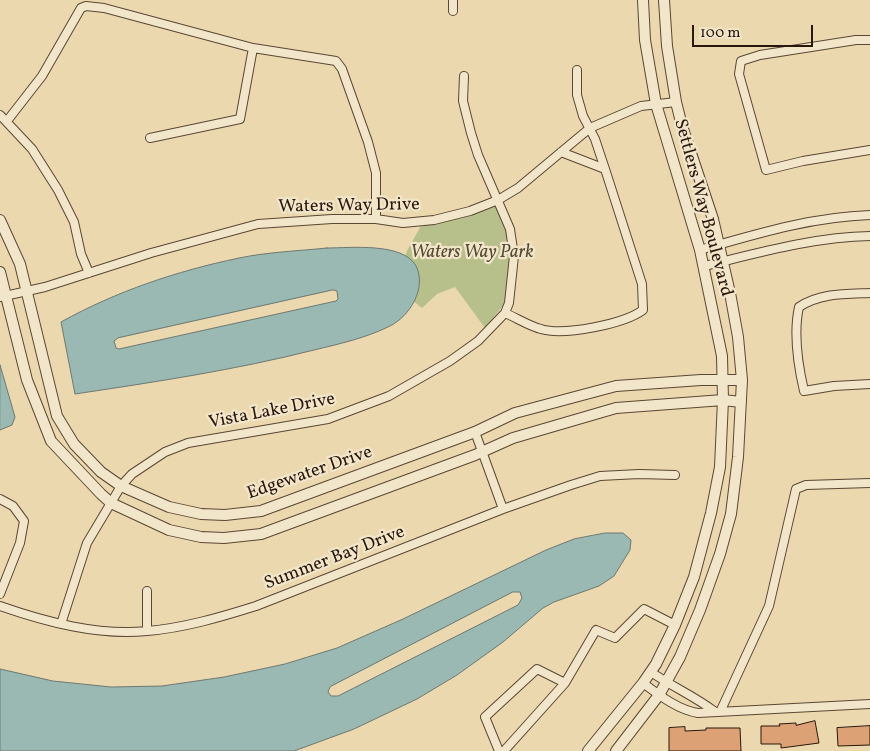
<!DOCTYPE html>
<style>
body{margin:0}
#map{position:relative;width:870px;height:751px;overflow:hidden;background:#ebd8ae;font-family:Vollkorn,serif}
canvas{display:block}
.scale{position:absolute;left:692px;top:25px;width:121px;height:22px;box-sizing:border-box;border:2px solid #2a170c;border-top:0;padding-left:6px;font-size:15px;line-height:18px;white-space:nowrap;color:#2a170c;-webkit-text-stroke:4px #f2e6ca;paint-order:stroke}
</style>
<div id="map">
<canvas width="870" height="751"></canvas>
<div class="scale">100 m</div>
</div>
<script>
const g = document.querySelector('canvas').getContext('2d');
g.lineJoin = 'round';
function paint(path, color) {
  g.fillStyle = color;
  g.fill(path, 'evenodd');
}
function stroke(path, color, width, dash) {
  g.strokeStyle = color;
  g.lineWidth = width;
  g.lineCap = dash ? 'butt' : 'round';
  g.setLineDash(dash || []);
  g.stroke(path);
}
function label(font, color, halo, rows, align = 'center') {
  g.font = font + ' Vollkorn,serif';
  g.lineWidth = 4.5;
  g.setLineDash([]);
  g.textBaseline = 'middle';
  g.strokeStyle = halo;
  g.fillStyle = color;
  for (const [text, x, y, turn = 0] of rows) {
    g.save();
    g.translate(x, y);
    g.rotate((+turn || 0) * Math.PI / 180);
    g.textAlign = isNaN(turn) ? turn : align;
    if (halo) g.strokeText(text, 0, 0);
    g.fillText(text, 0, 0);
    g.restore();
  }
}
const green = new Path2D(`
 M497,205L507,232L510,258L508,286L505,303L485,328L455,287L437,294L422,308L408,297L403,262L407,251L422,224C448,223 473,215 497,205Z`);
const water = new Path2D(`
 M327,248C350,248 403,242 416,266C427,288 410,316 390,326C366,338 339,344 314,350C235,370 155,382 75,394L61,322C117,291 177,271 239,258C268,252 298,251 327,248ZM333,290L337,291L338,299L336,301L119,349L116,348L114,341L118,338Z
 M0,365L15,417L12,425L0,430Z
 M605,533H623L631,540L630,550L614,576L599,586L554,602L543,608L503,642L457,675L417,699L354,729L294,751H0V669L53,681L111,687L162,686L224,677L285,664L337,648L403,619L546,550L574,539ZM513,592H520L522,598L518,605L338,696H331L328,692L330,687Z`);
const building = new Path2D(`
 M815,721L819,743L781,748V744H761V726H780L779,724L796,723V725Z
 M870,726V745L838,746L837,728Z
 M685,727V731L706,730V728H740L741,751H669V728Z`);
const minor = new Path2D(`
 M453,0V11
 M870,40H856L760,55L741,61L739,74L766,170L803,161L870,150
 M577,70V95L583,116L595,139L605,169
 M0,115L32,149L58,190L74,222L81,254L89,273
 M7,121L42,76L81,8L86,6L104,8L253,48L336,61L342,69L368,142L376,173V219
 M150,138L240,119L253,48
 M700,250C756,234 811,217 870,215
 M704,266C758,253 814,237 870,236
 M870,293C845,294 820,293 799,307C793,334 798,365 804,391L834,386L870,384
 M0,297L45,287L151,253L258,224L332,219H376L403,223L434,220L470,211L498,200L518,188L590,128L641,106L676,102
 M505,313C517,318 529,326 541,329C564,336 624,324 643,310L642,284L605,169L561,152
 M475,432L503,509
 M0,499L13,506L24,521L20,543L0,594
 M147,591V631
 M0,606C46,622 98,636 147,631C184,628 221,617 256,606L503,509L571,485L600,476L639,474L675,475
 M61,624L87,543L121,486L132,474L165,452L188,443L328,419L389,396L450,361L478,341L505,313L509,303L514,256L510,229L478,155L471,133L463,101L464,76
 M651,672C671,686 694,696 714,711
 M643,683C659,695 678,710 698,713L870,704
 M721,710L769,606L796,489L806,485L870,483
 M499,751L485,717L537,669L565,683
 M504,751L565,683L596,630L615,638L644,609L675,625`);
const tertiary = new Path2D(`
 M0,220L20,264L57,416L74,444L101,472L121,486L169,507L201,514L225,515L261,511L475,432L515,413L616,386L701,380H742
 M0,272L27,380L51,441L101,494L111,503L169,530L201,537L224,538L261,534L475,455L513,438L616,408L723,400L741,402
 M588,751L643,683L656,664L675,625L694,577L711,513L720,467L723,400L722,356L700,250L656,104L645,40L643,0
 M616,751L659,695L680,657L700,610L720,554L731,514L738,457L742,380L738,337L730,293L713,219L682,126L676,102L667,46L664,0`);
const streetNames = [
 ["Waters Way Drive",349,207,-1],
 ["Settlers Way Boulevard",702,208,75],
 ["Vista Lake Drive",272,412,-11],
 ["Edgewater Drive",310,474,-19],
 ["Summer Bay Drive",335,559,-21]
];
const parkNames = [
 ["Waters Way Park",472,254]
];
paint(green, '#b7bf8a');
paint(water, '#99b9b2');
stroke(water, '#6d7870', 1);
paint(building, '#dca275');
stroke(building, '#2a170c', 1);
stroke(minor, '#5a4734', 10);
stroke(tertiary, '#5a4734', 12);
stroke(minor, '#f2e6ca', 8);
stroke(tertiary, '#f2e6ca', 10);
label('18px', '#2a170c', '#f2e6ca', streetNames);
label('italic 18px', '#544932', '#f2e6ca', parkNames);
</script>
